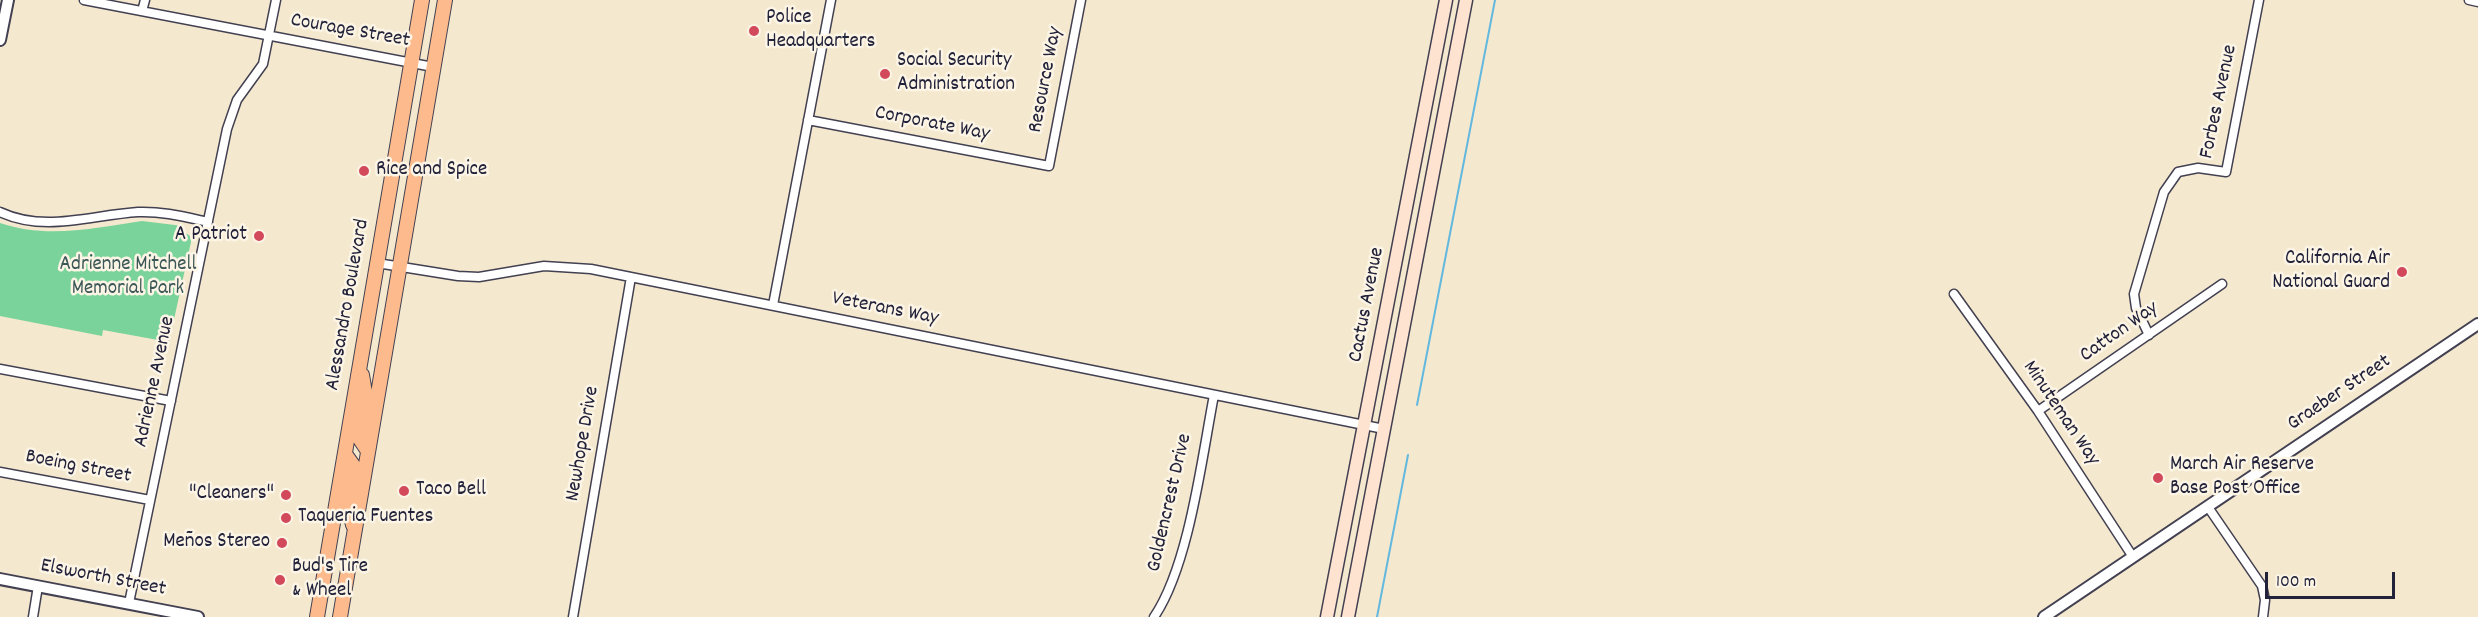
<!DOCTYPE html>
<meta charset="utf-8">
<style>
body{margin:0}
#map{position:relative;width:2478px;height:617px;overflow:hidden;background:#f4e8ce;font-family:Dekko,sans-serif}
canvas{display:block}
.scale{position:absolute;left:2265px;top:572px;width:130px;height:27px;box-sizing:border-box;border:3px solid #22223b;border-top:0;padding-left:8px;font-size:18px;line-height:21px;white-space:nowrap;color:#22223b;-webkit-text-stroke:4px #fcf5e5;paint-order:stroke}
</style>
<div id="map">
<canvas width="2478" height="617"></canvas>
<div class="scale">100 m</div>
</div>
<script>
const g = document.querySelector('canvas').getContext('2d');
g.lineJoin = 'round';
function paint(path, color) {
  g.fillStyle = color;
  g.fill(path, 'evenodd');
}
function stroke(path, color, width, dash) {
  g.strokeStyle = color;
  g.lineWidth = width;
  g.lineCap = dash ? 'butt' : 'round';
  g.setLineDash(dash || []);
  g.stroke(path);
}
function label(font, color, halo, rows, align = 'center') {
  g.font = font + ' Dekko,sans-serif';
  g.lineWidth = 5;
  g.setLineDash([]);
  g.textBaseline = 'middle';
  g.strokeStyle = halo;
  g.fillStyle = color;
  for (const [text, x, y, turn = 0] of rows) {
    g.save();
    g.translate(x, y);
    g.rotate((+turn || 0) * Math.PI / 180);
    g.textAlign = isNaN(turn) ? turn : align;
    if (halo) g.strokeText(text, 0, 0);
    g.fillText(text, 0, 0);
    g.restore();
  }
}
const green = new Path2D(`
 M142,221L183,226V231L190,236L191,242L169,342L103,330L102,336L0,316V223C47,239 94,228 142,221Z`);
const stream = new Path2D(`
 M1417,405L1495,0
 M1377,617L1408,455`);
const minor = new Path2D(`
 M84,0L433,67
 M2469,0L2478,2
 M142,11L145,0
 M808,120L1049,166L1081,0
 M0,212C45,233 91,215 138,212C162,211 185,217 208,222
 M377,263L458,276L479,277L544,266L591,269L1384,429
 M1954,294L2038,411L2133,557
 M773,305L831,0
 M2149,335L2136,308L2134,294L2164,192L2178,172L2198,168L2226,172L2259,0
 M0,369L171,401
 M2038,411L2222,284
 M0,472L150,500
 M2208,507L2262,586L2265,600L2263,617
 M129,603L227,129L237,100L263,64L276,0
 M33,617L38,586
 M573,617L631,277
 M1154,617C1189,566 1202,457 1214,395`);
const tertiary = new Path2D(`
 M0,40L8,0
 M0,579L198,617
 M2044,617L2478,324`);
const secondary = new Path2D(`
 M1327,617L1446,0
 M1348,617L1466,0`);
const primary = new Path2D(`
 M362,375L366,399L360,439L368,451
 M345,454L355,468L349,507L353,525
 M317,617L422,0
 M340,617L445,0`);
const markers = [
 [754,31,6,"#d1495b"],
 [885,74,6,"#d1495b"],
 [364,171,6,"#d1495b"],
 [259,236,6,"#d1495b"],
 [2402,272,6,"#d1495b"],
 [2158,478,6,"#d1495b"],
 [404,491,6,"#d1495b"],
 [286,495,6,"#d1495b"],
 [286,518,6,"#d1495b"],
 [282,543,6,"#d1495b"],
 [280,580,6,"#d1495b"]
];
const poiNames = [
 ["Police",766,19],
 ["Headquarters",766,43],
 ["Social Security",897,62],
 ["Administration",897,86],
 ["Rice and Spice",376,171],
 ["A Patriot",247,236,"right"],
 ["California Air",2390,260,"right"],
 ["National Guard",2390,284,"right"],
 ["March Air Reserve",2170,466],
 ["Base Post Office",2170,490],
 ["Taco Bell",416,491],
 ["\"Cleaners\"",274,495,"right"],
 ["Taqueria Fuentes",298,518],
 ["Meños Stereo",270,543,"right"],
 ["Bud's Tire",292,568],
 ["& Wheel",292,592]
];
const streetNames = [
 ["Courage Street",350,32,10],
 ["Resource Way",1047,80,-79],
 ["Forbes Avenue",2220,102,-78],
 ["Corporate Way",932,125,11],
 ["Alessandro Boulevard",349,305,-80],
 ["Cactus Avenue",1368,305,-79],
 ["Veterans Way",885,310,11],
 ["Catton Way",2120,333,-35],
 ["Adrienne Avenue",156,382,-78],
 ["Graeber Street",2340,394,-34],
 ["Minuteman Way",2060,414,56],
 ["Newhope Drive",584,444,-80],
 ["Boeing Street",78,468,11],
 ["Goldencrest Drive",1171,503,-77],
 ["Elsworth Street",103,579,11]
];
const parkNames = [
 ["Adrienne Mitchell",128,266],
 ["Memorial Park",128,290]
];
paint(green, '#79d39a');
stroke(stream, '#62b8df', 2);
stroke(minor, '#424051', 11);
stroke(tertiary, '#424051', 14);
stroke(secondary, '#424051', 15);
stroke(primary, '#424051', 16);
stroke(minor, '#fff', 8);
stroke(tertiary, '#fff', 10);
stroke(secondary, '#fee3d1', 12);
stroke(primary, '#fcba8d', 14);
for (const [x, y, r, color] of markers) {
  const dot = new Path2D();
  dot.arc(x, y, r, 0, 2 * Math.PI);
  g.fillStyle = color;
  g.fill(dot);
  stroke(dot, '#fcf5e5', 2);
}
label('21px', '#22223b', '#fcf5e5', poiNames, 'left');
label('21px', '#22223b', '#fcf5e5', streetNames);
label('21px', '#3c5758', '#fcf5e5', parkNames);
</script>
